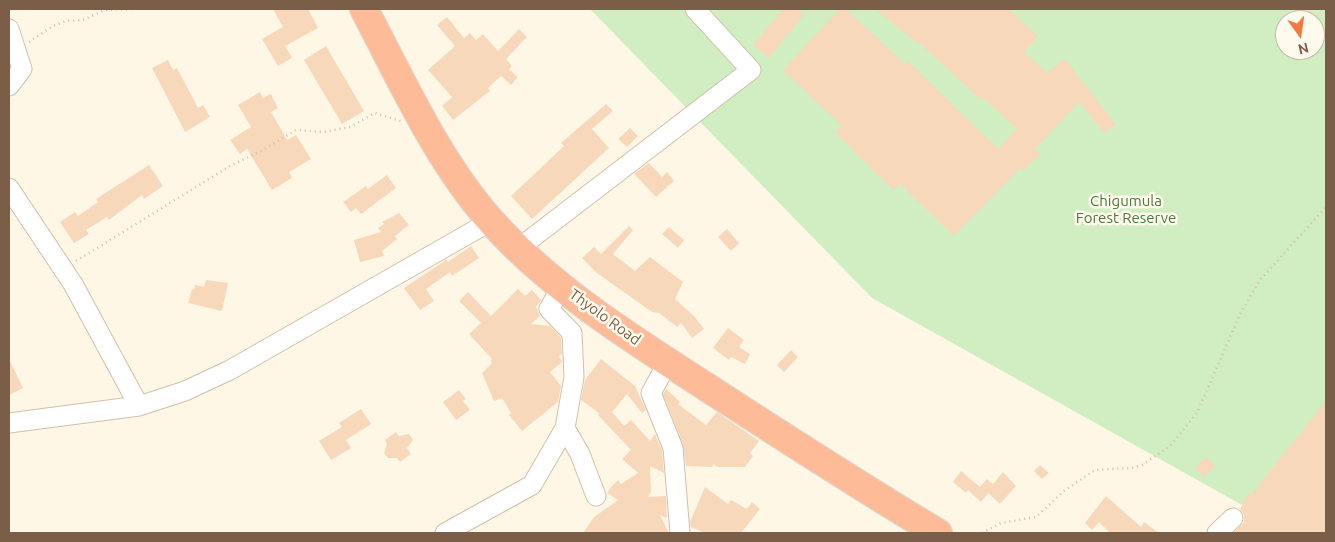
<!DOCTYPE html>
<style>
body{margin:0}
#map{position:relative;width:1335px;height:542px;overflow:hidden;background:#fef7e6;font-family:Ubuntu,sans-serif}
canvas{display:block}
.frame{position:absolute;inset:0;border:10px solid #7b5e47;pointer-events:none}
.north{position:absolute;left:1275px;top:10px;width:50px;height:50px;box-sizing:border-box;background:#fffaee;border:1px solid #cabcab;border-radius:50%;rotate:166deg;font-size:14px;font-weight:700;line-height:20px;text-align:center;color:#7b5e47}
.north::after{content:'';display:block;margin:auto;width:18px;height:22px;background:#f4783f;clip-path:polygon(50% 0,100% 100%,50% 72%,0 100%)}
</style>
<div id="map">
<canvas width="1335" height="542"></canvas>
<div class="frame"></div>
<div class="north">N</div>
</div>
<script>
const g = document.querySelector('canvas').getContext('2d');
g.lineJoin = 'round';
function paint(path, color) {
  g.fillStyle = color;
  g.fill(path, 'evenodd');
}
function stroke(path, color, width, dash) {
  g.strokeStyle = color;
  g.lineWidth = width;
  g.lineCap = dash ? 'butt' : 'round';
  g.setLineDash(dash || []);
  g.stroke(path);
}
function label(font, color, halo, rows, align = 'center') {
  g.font = font + ' Ubuntu,sans-serif';
  g.lineWidth = 5;
  g.setLineDash([]);
  g.textBaseline = 'middle';
  g.strokeStyle = halo;
  g.fillStyle = color;
  for (const [text, x, y, turn = 0] of rows) {
    g.save();
    g.translate(x, y);
    g.rotate((+turn || 0) * Math.PI / 180);
    g.textAlign = isNaN(turn) ? turn : align;
    if (halo) g.strokeText(text, 0, 0);
    g.fillText(text, 0, 0);
    g.restore();
  }
}
const green = new Path2D(`
 M590,9H1326V533H1292L872,298ZM1285,20H1315V50H1285Z`);
const building = new Path2D(`
 M273,9H308L318,28L285,46L292,58L278,66L262,39L283,27Z
 M783,9H797L804,15L769,58L753,45Z
 M840,9H846L905,64L908,61L998,149L1017,129L982,97L980,99L917,41L916,42L875,9H1009L1038,36L1024,52L1047,73L1065,59L1116,125L1104,133L1079,102L1035,149L1040,154L1023,171L1020,168L954,236L900,184L893,190L835,132L842,126L783,70Z
 M447,17L464,38L470,33L476,40L483,34L498,51L519,29L527,37L506,59L512,66L509,69L518,77L511,85L501,76L488,88L490,91L453,120L442,106L452,97L428,70L455,46L437,25Z
 M326,46L364,111L342,124L304,60Z
 M168,60L173,70L177,68L198,108L203,105L210,117L185,132L152,68Z
 M260,92L263,98L271,94L278,108L271,112L287,140L296,135L311,159L289,172L292,178L272,190L247,149L240,154L230,140L251,127L238,105Z
 M606,104L613,111L592,129L609,148L532,219L511,196L564,146L561,143Z
 M630,128L638,136L627,147L618,139Z
 M649,163L662,177L667,172L674,181L656,197L634,174Z
 M149,165L163,186L144,199L142,195L109,220L107,217L86,230L89,234L74,243L60,222L75,212L78,216L98,202L96,199Z
 M387,175L396,188L361,214L356,208L351,212L343,202L366,186L368,189Z
 M399,213L409,225L395,236L397,239L382,251L384,256L360,262L354,240L381,232L378,228L384,224L382,222Z
 M629,226L633,230L613,254L635,271L650,257L683,282L675,299L694,316L704,329L692,338L681,323L677,327L659,313L652,312L597,273L582,258L594,247L601,254Z
 M669,227L684,240L678,248L662,234Z
 M727,229L739,243L731,251L718,237Z
 M471,246L479,258L452,276L450,272L426,289L434,301L420,310L404,288L443,262L446,259L448,262Z
 M206,280L228,283L222,311L188,303L192,289L194,290L195,285L204,287Z
 M518,289L525,296L532,290L541,300L536,307L540,316L531,324L550,326L561,338L562,354L559,356L562,362L550,372L561,386L558,402L522,431L509,415L511,413L502,398L494,401L482,373L492,363L490,360L492,359L469,334L481,323L459,301L468,292L491,316Z
 M728,328L744,340L739,347L750,354L745,364L731,357L729,360L713,348Z
 M791,350L798,357L784,372L777,365Z
 M9,359L23,388L9,395Z
 M601,359L635,386L646,410L642,413L627,394L612,412L624,426L631,420L650,441L655,434L662,451L664,473L650,466L651,492L648,497L666,496L667,518L660,515L669,533H583L594,517L618,500L607,493L611,487L618,480L621,484L638,473L622,459L631,450L598,415L599,413L581,400L585,380Z
 M666,389L675,397L680,402L678,404L706,425L717,412L759,441L750,453L753,456L745,467H717L714,464L712,467L686,466L683,444L663,394Z
 M459,390L466,399L463,401L470,410L456,420L443,402Z
 M1326,401V533H1233L1244,522V515L1240,509L1249,492L1252,494Z
 M361,409L371,424L346,440L351,448L331,460L319,441L342,427L339,423Z
 M396,432L399,436L409,434L413,440L407,448L411,454L400,462L397,458H388L384,453L387,444L385,440Z
 M1205,457L1215,465L1205,477L1195,469Z
 M1040,465L1049,473L1042,479L1034,471Z
 M961,471L980,487L987,479L993,484L1003,472L1016,486L1000,504L988,493L981,502L968,490L966,493L953,482Z
 M705,487L728,504L731,500L747,509L752,502L760,509L741,533H705L691,527L690,522Z
 M1106,496L1141,527L1144,522L1159,533H1110L1099,522L1092,530L1085,523Z`);
const path = new Path2D(`
 M29,42L53,26L66,21L83,20L105,10L134,9
 M76,261L230,166L263,150L296,130L324,132L350,127L375,113L401,121
 M982,533L1001,523L1036,517L1064,491L1095,470L1132,468L1142,465L1170,446L1197,413L1241,312L1260,280L1326,207`);
const minor = new Path2D(`
 M9,29L22,69L9,86
 M9,188L73,284L139,406
 M519,248L751,70L695,9
 M668,362L651,393L673,448L680,533
 M9,423L139,406L185,391L230,370L491,221
 M565,428L580,454L596,496
 M445,533L532,485L565,428L574,377L572,333L549,309L562,286
 M1217,533L1233,518`);
const highway = new Path2D(`
 M364,9C401,79 438,162 491,221C551,288 630,338 705,386C782,436 859,486 938,533`);
const parkNames = [
 ["Chigumula",1126,201],
 ["Forest Reserve",1126,218]
];
const streetNames = [
 ["Thyolo Road",605,317,36]
];
paint(green, '#d0eec2');
paint(building, '#f7d8ba');
stroke(minor, '#d2bfaa', 21);
stroke(highway, '#dfd8d3', 30);
stroke(path, '#dcbb9d', 2.5, [1, 4]);
stroke(minor, '#fff', 19);
stroke(highway, '#febb97', 28);
label('15px', '#487b3c', '#fffaee', parkNames);
label('15px', '#7b5e47', '#fffaee', streetNames);
</script>
